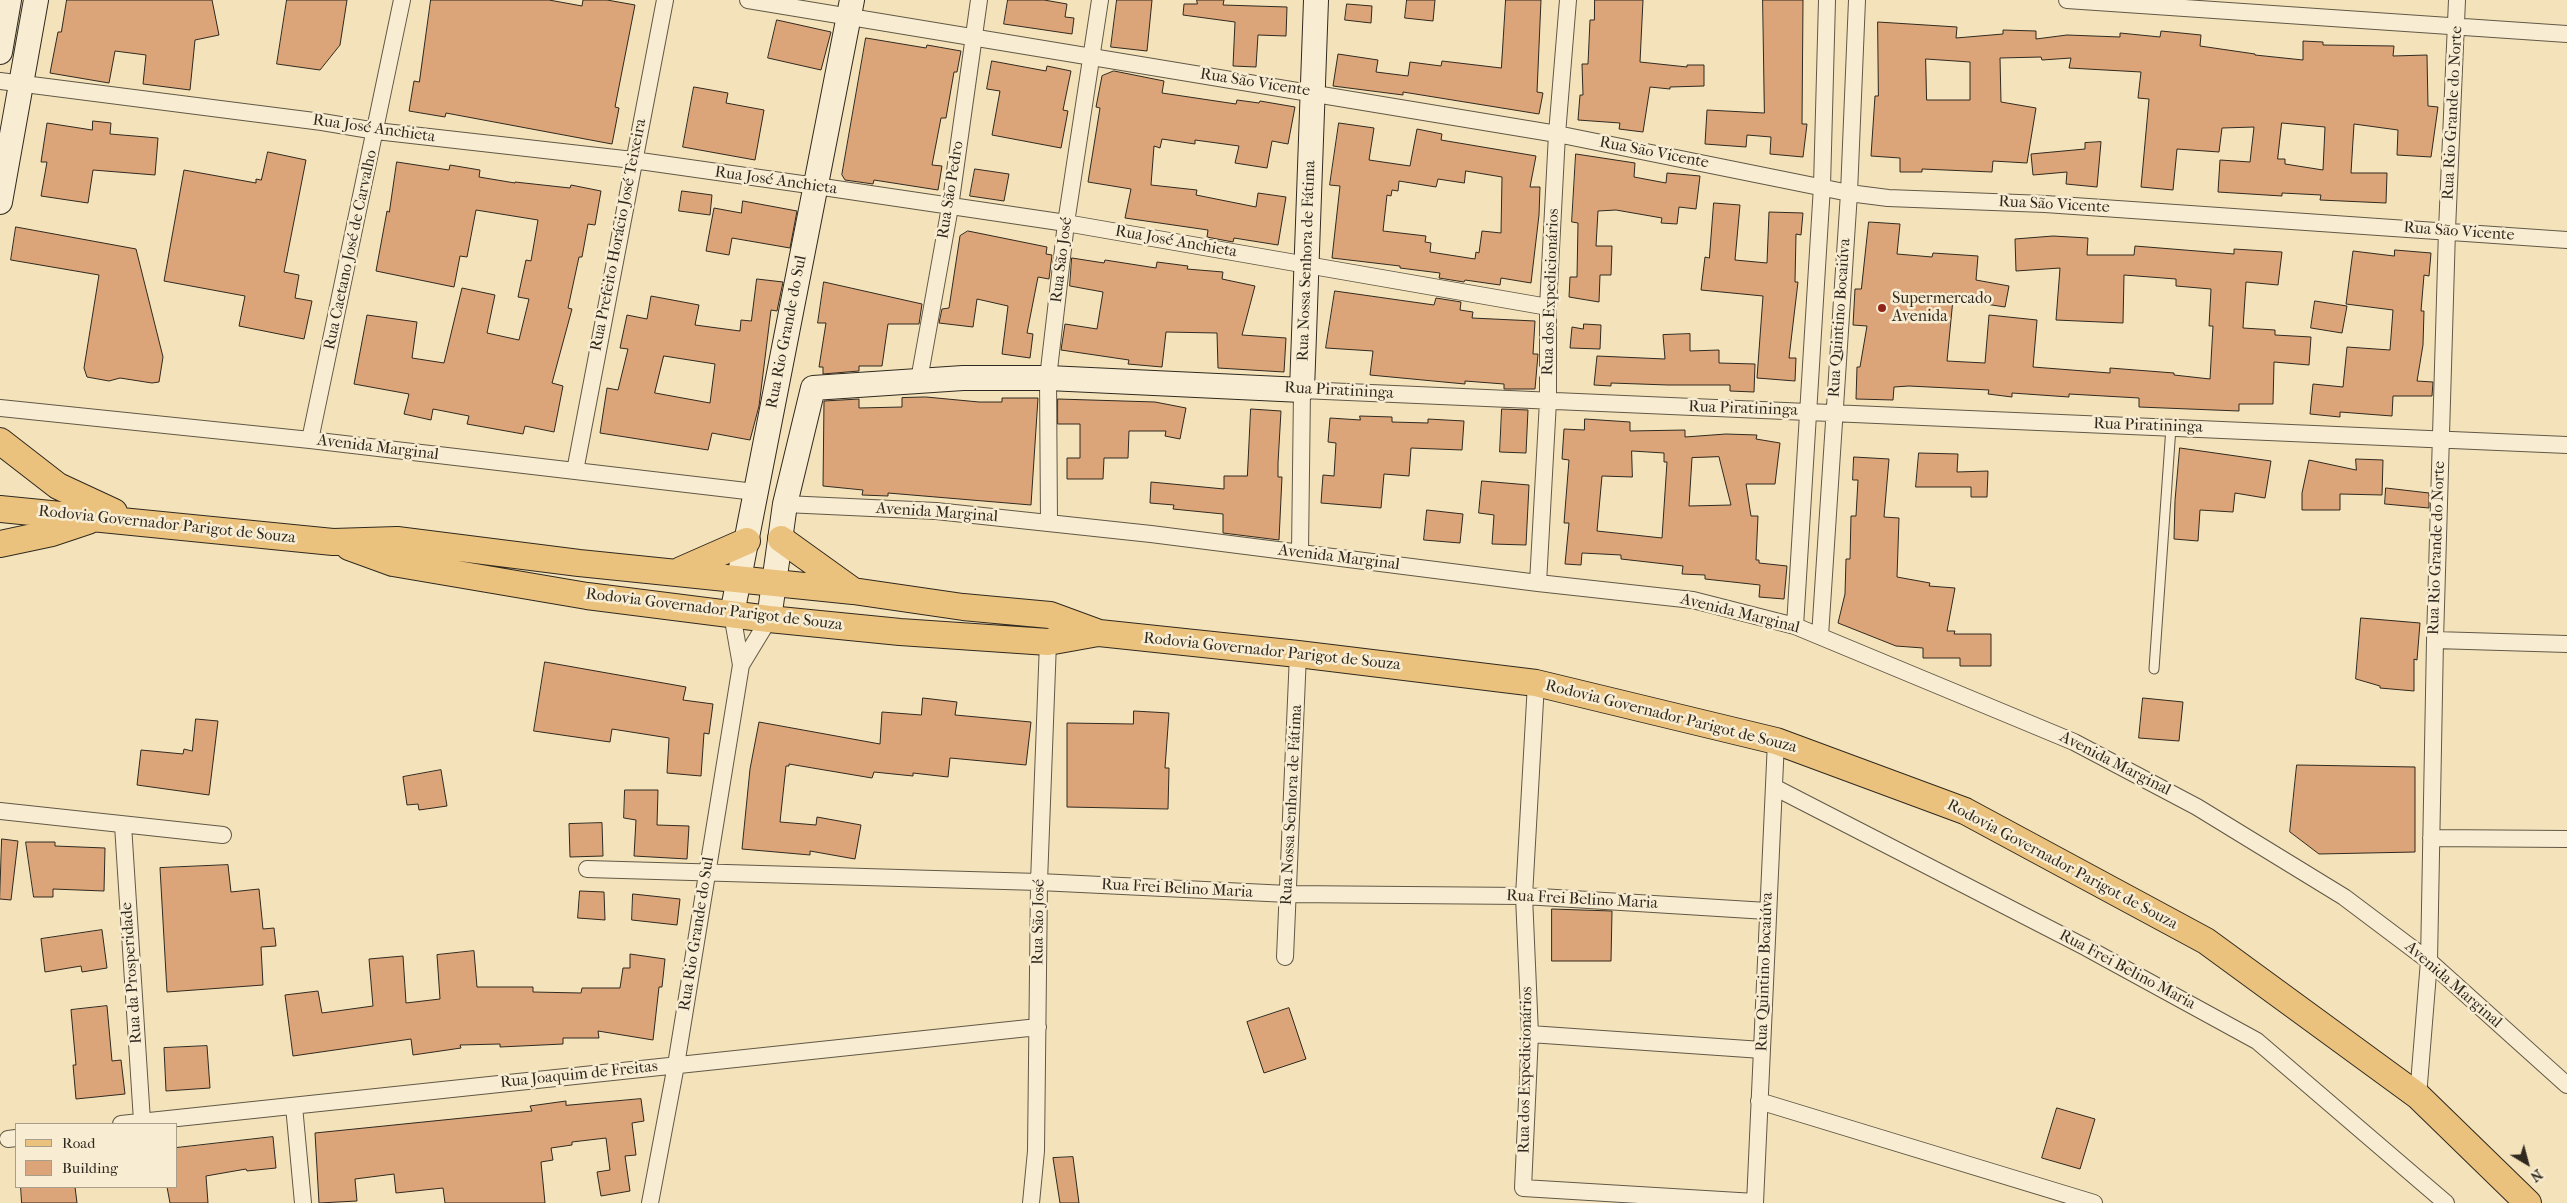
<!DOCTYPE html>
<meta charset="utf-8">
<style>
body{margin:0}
#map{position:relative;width:2567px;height:1203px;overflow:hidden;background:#f4e3ba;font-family:"IM FELL French Canon",serif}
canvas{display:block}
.legend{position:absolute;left:15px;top:1123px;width:162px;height:65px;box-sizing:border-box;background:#f8edd2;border:1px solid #a89f8a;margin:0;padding:6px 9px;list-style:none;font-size:15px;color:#30291f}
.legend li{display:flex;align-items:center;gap:10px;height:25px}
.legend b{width:25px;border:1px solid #a89f8a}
.north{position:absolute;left:2502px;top:1138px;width:50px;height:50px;-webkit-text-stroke:4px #f8edd2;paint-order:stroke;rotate:143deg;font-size:14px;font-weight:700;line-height:20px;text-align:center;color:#30291f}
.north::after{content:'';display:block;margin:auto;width:18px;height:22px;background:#30291f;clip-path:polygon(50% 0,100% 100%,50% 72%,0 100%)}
</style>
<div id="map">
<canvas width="2567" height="1203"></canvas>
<ul class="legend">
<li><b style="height:6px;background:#eac27d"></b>Road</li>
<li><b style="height:14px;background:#dba579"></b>Building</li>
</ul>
<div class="north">N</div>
</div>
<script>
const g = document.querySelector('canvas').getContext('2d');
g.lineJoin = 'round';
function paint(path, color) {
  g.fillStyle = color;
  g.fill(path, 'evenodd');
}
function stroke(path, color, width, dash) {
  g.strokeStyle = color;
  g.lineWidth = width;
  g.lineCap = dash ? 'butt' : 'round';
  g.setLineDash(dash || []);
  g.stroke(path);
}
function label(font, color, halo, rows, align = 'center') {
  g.font = font + ' "IM FELL French Canon",serif';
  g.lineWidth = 5;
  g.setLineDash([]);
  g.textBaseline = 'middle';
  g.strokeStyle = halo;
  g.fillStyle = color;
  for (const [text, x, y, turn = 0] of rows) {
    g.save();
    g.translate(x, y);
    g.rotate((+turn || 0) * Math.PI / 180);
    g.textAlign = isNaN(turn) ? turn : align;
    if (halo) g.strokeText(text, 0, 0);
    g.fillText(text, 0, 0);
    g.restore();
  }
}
const building = new Path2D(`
 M67,0H212L219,35L195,40L190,90L143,84L146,55L115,51L109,83L50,73L58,32H61Z
 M287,0H347L340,45L320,70L277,64Z
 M431,0H549L582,6L583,0H607L635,5L615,107L619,108L612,144L446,113L445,117L409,111L414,81L419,82Z
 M1008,0H1044L1067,4L1065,17L1074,18L1072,34L1004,24Z
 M1117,0H1152L1147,51L1111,47Z
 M1197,0H1224L1223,5L1287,7L1286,36L1258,35L1256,67L1233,66L1235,22L1183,15L1184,4H1197Z
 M1407,0H1435L1433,21L1405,18Z
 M1506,0H1541L1537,92L1543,93L1539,114L1403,92V95L1333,86L1338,54L1378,60L1376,72L1408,76L1410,62L1441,66L1442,61L1501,68Z
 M1595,0H1643L1640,62L1687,67V65H1704V86L1670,87V89L1650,87L1643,132L1619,129L1620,123L1578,120L1580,95H1583L1582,64H1588L1590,20H1594Z
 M1763,0H1803L1802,124H1807L1803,157L1770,154L1771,137L1747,135L1746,147L1705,144L1707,110L1764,113Z
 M1347,4L1372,6L1371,23L1345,20Z
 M777,20L831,32L821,70L768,58Z
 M1878,22L1957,27L1956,38L2003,34V30L2036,31V39L2067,35L2120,37V33L2160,37L2161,31L2201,35L2200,46L2255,54V55L2303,60V41L2323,42V45L2394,46L2393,56L2427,55L2428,106L2438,107L2431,157L2397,155L2398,130L2354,124L2351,173H2387L2386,203L2320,200L2321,195L2282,193V196L2218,192L2220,160L2250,162L2254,127L2222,128L2219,152L2177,149L2173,190L2141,187L2149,99L2138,98L2141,72L2069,68L2071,58L2042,60L2041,57L2000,58L2001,102L2036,108L2027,163L1993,161L1992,172L1922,169V172H1900V158L1871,156L1875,96H1878ZM1926,59L1970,62V100H1927ZM2282,123L2325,127L2323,170L2285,164V159H2278Z
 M866,38L926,48L927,45L961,51L957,72H954L946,118H941L932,165L942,166L938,190L874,180L873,184L845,180L842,175Z
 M992,61L1046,71L1047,66L1071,71L1063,110L1068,111L1061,148L992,135L1000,91L987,89Z
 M1114,71L1164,81L1162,93L1236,104L1237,100L1259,103L1260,101L1295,107L1288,144L1272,141L1267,168L1235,163L1239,146L1195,140V144L1162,139L1160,148L1154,146L1151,185L1197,190L1196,195L1256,207L1258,193L1286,197L1278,245L1234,238L1233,242L1212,238L1207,237L1208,230L1125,218L1131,189L1088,182L1100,108L1096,107L1102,76Z
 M694,87L728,93L726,103L764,110L755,160L683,147Z
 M93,121L111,123L110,134L158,138L155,175L93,170L88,203L41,196L47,162H41L47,123L92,130Z
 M1339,123L1374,128L1369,160L1410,166L1417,129L1442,134L1441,140L1536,156L1530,187H1540L1539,215L1531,283L1501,278L1500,285L1465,280L1464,282L1439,278L1440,273L1400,268V266L1332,258L1340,186L1330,185ZM1466,171L1502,177L1501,233L1482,231L1479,253L1476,252L1475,259L1430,252L1431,243L1425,242L1426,236L1383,231L1387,195L1391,196L1392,190L1398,191L1399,181L1436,187L1438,179L1464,183Z
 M2101,142L2097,187L2066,184L2067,172L2033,175L2031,154L2085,149V143Z
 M268,152L306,160L284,272L299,275L295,298L312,301L304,339L239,326L245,296L164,281L184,170L256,183V179L261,180Z
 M1576,154L1635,163L1634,177L1666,183L1667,173L1700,176L1696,209L1679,207L1677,224L1661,223L1662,218L1616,210L1598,211L1596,246H1612L1611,275H1600L1599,302L1569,297L1570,277H1577L1578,223L1572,222Z
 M397,162L449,170L450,165L480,170L479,177L515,183V182L570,188L571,185L601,191L595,225L588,224L582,257H579L568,308L572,309L552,383L563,386L554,432L525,426L523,434L467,424L469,416L433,409L431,420L404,414L409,394L354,384L367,315L417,322L412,358L444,363L462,288L495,295L487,333L519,340L529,299L518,297L526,260L531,261L538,220L476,210L467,257L460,256L454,287L376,271L387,211L389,212Z
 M975,169L1009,174L1004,201L970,196Z
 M682,191L712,195L710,215L679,211Z
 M743,201L797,211L790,248L732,238L729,255L706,251L714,208L741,213Z
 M1714,203L1740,205L1735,260L1767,263L1769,212L1803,213L1801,235L1796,234L1795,282H1798L1789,358H1796L1795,381L1757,378L1763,296L1701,290L1705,257L1709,258Z
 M1869,222L1900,224L1897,254L1932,257L1933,253L1978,256L1976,280L2009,286L2005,307L1953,299L1947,361L1985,363L1989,315L2037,320L2033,367L2110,373V368L2174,373V375L2210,379L2213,326H2209L2211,289L2176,286V279L2124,275L2123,323L2056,320L2060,268L2016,271L2015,239L2053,236L2088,238L2087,255H2134L2135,246L2234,254V249L2282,252L2278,285L2246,282L2243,328L2275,330V335L2311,337L2309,365L2274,362L2273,404H2239V411L2139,407V398L2069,394V397L2012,393V397L1988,394L1989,390L1909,386L1894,387L1893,400L1856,399L1857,367H1860L1867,326L1853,325L1855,289H1861Z
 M16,227L136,249L163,357L159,382L152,383L120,378L109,381L87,377L84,368L99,275L11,260Z
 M968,231L1047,247L1046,254L1052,255L1049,279L1038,277L1027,333L1033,334L1030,358L1002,354L1008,306L977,299L973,327L939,323L942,309L949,308L960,236Z
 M2395,250L2431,253L2429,276L2424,275L2421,311H2424L2423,345L2417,381L2433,382L2432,396H2393L2392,416L2340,412V417L2310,414L2313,384L2343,387L2347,347L2390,350L2393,310L2346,304L2353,251L2394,256Z
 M1072,258L1104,263L1105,260L1156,268L1157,262L1188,266L1187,269L1223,272L1222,279L1255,286L1242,335L1286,338L1284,372L1218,368L1217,333L1166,332L1162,367L1128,364L1129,360L1061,350L1065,324L1097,329L1103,292L1070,286Z
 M757,279L783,282L777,311L771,310L759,406L750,440L712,433L708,450L600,433L607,388L618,390L628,349L620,348L627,315L647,319L651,296L699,305L695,325L740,331L741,320L751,321ZM664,356L715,364L710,403L655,393Z
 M824,282L922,304L919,324H888L882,366H859V371L823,374V367H819L826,323H818Z
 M1335,291L1434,305L1436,298L1461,302L1460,310L1473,312L1472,318L1535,321L1533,354H1538L1535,389H1504V384L1465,381V384L1370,375L1373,351L1326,348Z
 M2315,301L2347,306L2342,333L2311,328Z
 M1584,324L1601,325L1600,349L1570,348L1572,327L1583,329Z
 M1690,334V351L1719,350V363L1755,364L1754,392L1730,391V385H1668L1611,383V386L1594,385L1597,356L1665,359L1663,335Z
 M926,397L979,402H1002V398H1038L1031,505L888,493V496L862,495L863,490L823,486L824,401L859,399V408L902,407V398Z
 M1058,399L1155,402L1186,408L1180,439L1165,436L1166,431H1129L1128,458H1104L1103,479H1067V458H1080V424H1058Z
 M1251,409L1281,411L1278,463V477H1282L1279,540L1223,533V514L1173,509L1174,505L1150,503L1151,482L1224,489V476H1247Z
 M1502,409L1528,410L1526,453L1500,452Z
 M1360,416L1392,417V422L1428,423V419L1464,421L1462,450L1411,448L1409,476L1384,474L1381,508L1321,503L1323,475L1334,476L1336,443L1328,442L1330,418L1360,420Z
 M1585,419L1630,422V431L1685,430V437L1726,434L1757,435L1756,439L1780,443L1775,484H1746L1751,516H1758L1756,560H1759V563L1787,566L1784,599L1759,597L1760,585L1705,579V575L1682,574L1683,566L1621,559V555L1582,553L1581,565L1565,564L1569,523H1564L1569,460L1562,459L1564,429L1584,430ZM1632,451L1664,453V462H1667L1662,538L1597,531L1602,476L1632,477ZM1719,457L1731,505L1689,506L1692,458Z
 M2180,448L2271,461L2265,498L2235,493L2233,512L2200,510L2198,541L2174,539L2175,501Z
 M1919,453L1958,454L1957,472L1988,471L1987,497H1971V487H1916Z
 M1854,457L1889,459L1884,517L1899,518L1897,577L1930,583L1929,586L1955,588L1947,631H1955L1954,634H1991V666H1960V658H1923V648L1896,646L1838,623L1845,594L1846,559H1850L1851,516H1856L1858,480H1853Z
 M2356,459L2383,460L2382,495L2340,494V510H2302V493L2309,460L2356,470Z
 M1482,481L1529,485L1526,545L1492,544L1494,515L1479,513Z
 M2386,488L2429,493V508L2385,504Z
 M1427,510L1463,514L1460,543L1424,540Z
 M2361,618L2420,623L2417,660L2414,659V691L2380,688V686L2356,679Z
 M545,662L686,687L683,700L713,704L709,734L704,733L701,776L667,773L669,738L612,729L610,742L534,731Z
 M923,698L957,702L955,715L1031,722L1026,765L950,758L948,777L913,773V776L874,772L872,778L789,764V766H786L780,822L816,825L817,817L861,825L855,859L810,851V855L742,849L750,769L759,722L880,744L882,712L921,715Z
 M2143,698L2183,702L2179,741L2139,738Z
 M1134,711L1169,713L1165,768H1169L1168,809L1067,807V723L1133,724Z
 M196,719L218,721L209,795L137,785L141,750L183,754L184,749L192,751Z
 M2297,765L2415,767V852L2319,854L2290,832Z
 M441,770L447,806L419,810L418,804L407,805L403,777Z
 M625,790H658L657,825L689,826L687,859L634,856L636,820L624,818Z
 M602,823L603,856L570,857L569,824Z
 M2,839L18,841L11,900L0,899Z
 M26,842H55V846L105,848L104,891L53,889V897H34Z
 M228,865L231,892L259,889L263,929L274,928L276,946L261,947L263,985L167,992L160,868Z
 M580,891L604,892L605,920L578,918Z
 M633,894L680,899L677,925L632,920Z
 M1552,909L1612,911L1611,961H1552Z
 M102,930L107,968L82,972L81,966L45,972L41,939Z
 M474,951L477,987H533V992L581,993L582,988H620L623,968H630V954L665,959L662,987H659L653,1040L598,1031L599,1038H563V1044L500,1047V1044L460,1045L461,1048L413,1055L411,1039L293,1056L285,995L318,991L322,1013L373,1006L369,959L403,956L406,1003L440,999L437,955Z
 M107,1006L112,1061L121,1060L125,1094L76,1099L73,1065H76L71,1010Z
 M1289,1008L1306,1059L1264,1073L1247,1022Z
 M207,1046L210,1088L166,1091L164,1048Z
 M641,1099L644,1121L632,1123L636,1155L625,1156L630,1191L601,1196L597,1172L610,1170L606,1138L572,1142V1145L551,1148L553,1160L541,1162L545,1203H445L443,1188L396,1193L394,1174L355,1179L357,1201L319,1203L315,1133L532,1111L530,1106L566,1101V1105Z
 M2057,1108L2095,1119L2080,1169L2042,1158Z
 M273,1137L276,1168L247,1171L246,1169L206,1176L208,1203H170L167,1187H176V1148Z
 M1073,1157L1079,1203H1060L1053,1158Z
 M21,1187H75L77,1203H22Z`);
const lane = new Path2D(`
 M2154,669L2171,427`);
const street = new Path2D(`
 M748,0L1557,134L1849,193L1888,198L2045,204L2567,240
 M2067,0L2567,34
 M0,81L322,122L376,131L633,160L816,186L1066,223L1548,307
 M919,380L950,207L979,0
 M0,408L310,440L755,492
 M310,440L402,0
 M575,471L665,0
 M785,504L936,511L1151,534L1538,583L1693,600L1795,626L2074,742L2197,807L2344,897L2429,961L2567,1085
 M1049,522L1048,378L1066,223L1100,0
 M1300,552L1302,390L2567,445
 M1538,583L1548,401V307L1557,134L1568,0
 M1795,626L1822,186L1827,0
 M1820,636L1849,193L1857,0
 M2435,640L2567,644
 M741,665L769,619
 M1536,683L1524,896L1530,1034L1523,1188L1755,1202
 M1774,787L2087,948L2257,1041L2446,1203
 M0,811L223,835
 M123,825L142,1121
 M2431,838L2567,839
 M587,869L1039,882L1288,894L1524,896L1767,911
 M1285,957L1298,654
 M1530,1034L1762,1050
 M2418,1096L2429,961L2435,640L2447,230L2457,0
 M1759,1101L2094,1203
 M294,1106L303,1203
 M121,1124L1038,1027
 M8,1139L16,1138
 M650,1203L676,1065L741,665L732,614
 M1031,1203L1036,1151L1039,882L1048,642
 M1755,1203L1776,741`);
const secondary = new Path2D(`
 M0,52L9,0
 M0,202L36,0
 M732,614L852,0
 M769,619L785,504L813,388L963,378H1048L1302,390L1316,0`);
const primary = new Path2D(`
 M0,441L58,486L114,512
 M0,509L333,542L397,540L579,563L853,591L963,607L1050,615L1099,633L1298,654L1536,683L1776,741L1965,811L2206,941L2418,1096L2528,1203
 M781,539L852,590
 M0,544L52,533L88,521
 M349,547L393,563L587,596L769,619L900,632L1048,642L1098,633
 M681,570L747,541`);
const markers = [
 [1882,308,5,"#8f2418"]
];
const streetNames = [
 ["Rua São Vicente",1255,83,9],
 ["Rua Rio Grande do Norte",2453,113,-87],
 ["Rua José Anchieta",374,129,8],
 ["Rua São Vicente",1654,153,11],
 ["Rua José Anchieta",776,181,8],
 ["Rua São Pedro",951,190,-81],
 ["Rua São Vicente",2054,205,3],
 ["Rua São Vicente",2459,232,4],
 ["Rua Prefeito Horácio José Teixeira",619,235,-79],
 ["Rua José Anchieta",1176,242,10],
 ["Rua Caetano José de Carvalho",351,250,-78],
 ["Rua São José",1062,260,-83],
 ["Rua Nossa Senhora de Fátima",1307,261,-88],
 ["Rua dos Expedicionários",1551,292,-88],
 ["Rua Quintino Bocaiúva",1840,318,-86],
 ["Rua Rio Grande do Sul",787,332,-79],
 ["Rua Piratininga",1339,391,3],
 ["Rua Piratininga",1743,409,2],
 ["Rua Piratininga",2148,426,2],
 ["Avenida Marginal",378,448,7],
 ["Avenida Marginal",937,513,4],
 ["Rodovia Governador Parigot de Souza",167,525,6],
 ["Rua Rio Grande do Norte",2437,548,-88],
 ["Avenida Marginal",1339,558,7],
 ["Rodovia Governador Parigot de Souza",714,610,7],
 ["Avenida Marginal",1740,614,14],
 ["Rodovia Governador Parigot de Souza",1272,652,6],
 ["Rodovia Governador Parigot de Souza",1671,717,14],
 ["Avenida Marginal",2115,764,27],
 ["Rua Nossa Senhora de Fátima",1292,805,-87],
 ["Rodovia Governador Parigot de Souza",2062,865,28],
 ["Rua Frei Belino Maria",1177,889,3],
 ["Rua Frei Belino Maria",1582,900,3],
 ["Rua São José",1039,922,-89],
 ["Rua Rio Grande do Sul",697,934,-81],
 ["Rua Frei Belino Maria",2127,970,28],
 ["Rua Quintino Bocaiúva",1765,972,-88],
 ["Rua da Prosperidade",132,973,-94],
 ["Avenida Marginal",2453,985,41],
 ["Rua dos Expedicionários",1526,1070,-89],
 ["Rua Joaquim de Freitas",579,1075,-6]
];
const poiNames = [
 ["Supermercado",1892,299],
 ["Avenida",1892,317]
];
paint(building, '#dba579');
stroke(building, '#30291f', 1);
stroke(lane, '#615846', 11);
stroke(street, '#615846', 18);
stroke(secondary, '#30291f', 26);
stroke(primary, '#30291f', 28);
stroke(lane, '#f8edd2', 9);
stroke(street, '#f8edd2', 16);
stroke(secondary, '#f8edd2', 24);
stroke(primary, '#eac27d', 26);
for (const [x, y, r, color] of markers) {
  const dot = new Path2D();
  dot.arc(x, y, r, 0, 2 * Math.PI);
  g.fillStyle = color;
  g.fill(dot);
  stroke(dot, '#f8edd2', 2);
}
label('16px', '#30291f', '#f8edd2', streetNames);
label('16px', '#30291f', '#f8edd2', poiNames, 'left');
</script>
